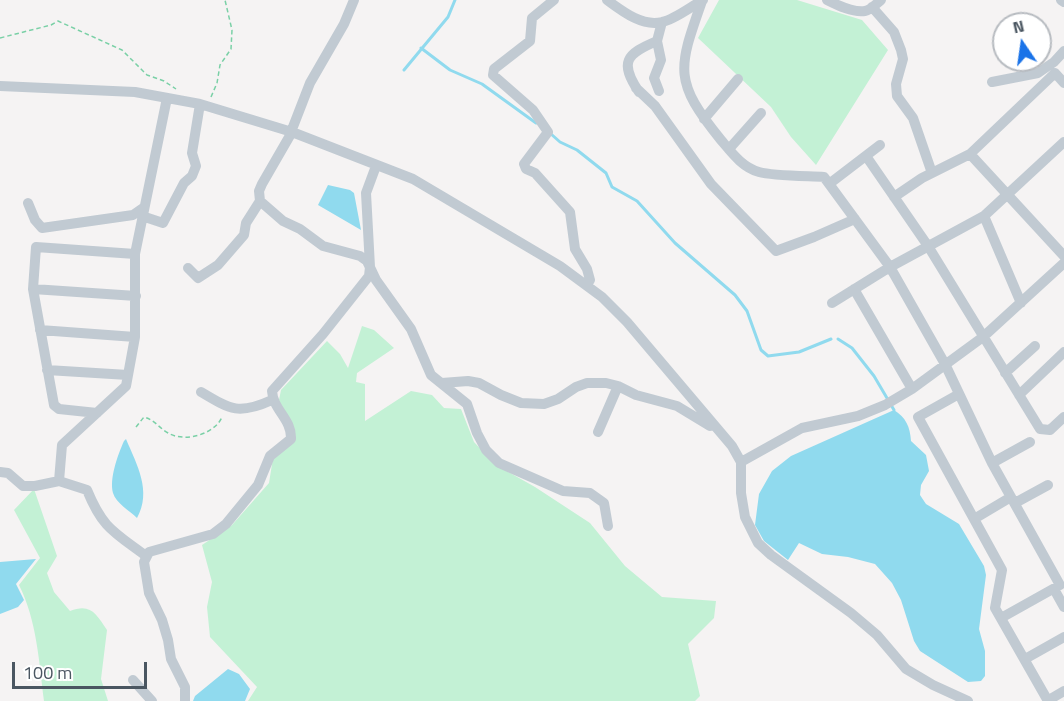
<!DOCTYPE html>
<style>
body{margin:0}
#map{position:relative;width:1064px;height:701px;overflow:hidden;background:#f5f3f3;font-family:"Titillium Web",sans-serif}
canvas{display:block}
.north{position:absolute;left:992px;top:12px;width:60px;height:60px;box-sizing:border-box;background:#fff;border:2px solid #b7bbc0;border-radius:50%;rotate:347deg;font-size:16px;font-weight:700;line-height:24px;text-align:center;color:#4a5661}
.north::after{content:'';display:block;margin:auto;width:21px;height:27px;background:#1a73e8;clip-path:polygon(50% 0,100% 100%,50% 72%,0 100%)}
.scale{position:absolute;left:12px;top:662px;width:135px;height:27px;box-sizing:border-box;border:3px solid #4a5661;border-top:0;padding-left:8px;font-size:18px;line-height:21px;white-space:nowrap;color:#4a5661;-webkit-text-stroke:4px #fff;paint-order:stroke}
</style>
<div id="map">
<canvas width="1064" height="701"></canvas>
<div class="north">N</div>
<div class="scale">100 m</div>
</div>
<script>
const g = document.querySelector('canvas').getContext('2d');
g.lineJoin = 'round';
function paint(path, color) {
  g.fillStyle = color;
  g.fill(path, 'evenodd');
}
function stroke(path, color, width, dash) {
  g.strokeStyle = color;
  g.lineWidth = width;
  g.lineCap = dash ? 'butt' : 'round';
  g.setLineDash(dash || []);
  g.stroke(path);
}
const green = new Path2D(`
 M719,0H797L862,20L888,50L816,165L791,137L771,107L698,38Z
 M362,326L374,330L394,348L357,373L356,382L365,384V421L411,391L432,395L444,408L461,409L474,442L496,465L535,487L590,523L625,566L662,597L716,601L714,618L688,644L700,696L695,701H248L257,687L210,637L207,607L212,582L202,545L232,525L269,483L273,458L294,441L279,400L281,390L327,341L340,354L348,368Z
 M34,489L57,556L47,573L54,592L70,611C91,603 96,614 107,630L101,679L108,701H44C39,662 37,621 19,585L40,558L14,510Z`);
const water = new Path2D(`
 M328,185L350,190L354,193L361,230L318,205Z
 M894,410C906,418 910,426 911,441L926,455L929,471L921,485L920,495L926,504L959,524L984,566L986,575L979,629L985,651V676L981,681L968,682L920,651L914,641L901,600L892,583L875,564L848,557L822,554L799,543L788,560L764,541L755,525L759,494L772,471L791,456Z
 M126,439C137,465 152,491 137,518C130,511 116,503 113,493C109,479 118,454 124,441Z
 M36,559L16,584L24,600L18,607L0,614V562Z
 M228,669L239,674L250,689L245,701H193L195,696Z`);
const stream = new Path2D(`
 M421,48L450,70L482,84L536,123
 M404,70L448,17L455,0
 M551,134L560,142L577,150L606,173L612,187L637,201L675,243L735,295L747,311L761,350L768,356L799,352L831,339
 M838,339L852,348L874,376L894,410`);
const path = new Path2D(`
 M0,38L51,25L58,21L122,50L147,75L164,81L176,89
 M211,97L217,83L220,65L231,49L232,30L225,0
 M136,427L144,417C155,420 159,428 168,433C185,443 215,434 222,417`);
const minor = new Path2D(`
 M554,0L532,18L530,41L494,69L493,75L533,110L548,132L524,164L526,169L535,173L570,212L575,249L587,269L590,280L587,285
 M607,0C622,11 642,27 662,22C674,20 692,6 703,0
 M827,0C837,5 853,13 865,11C871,10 876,4 881,0
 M1061,0L1064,2
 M702,1C678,69 673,81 721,140C732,153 742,167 759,172C773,176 808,176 824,177L890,267L945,364L992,463L1060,585L1001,618
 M872,7L894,32L901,50L903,59L896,84L897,96L913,118L932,173
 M992,82L1038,73L1054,62L1064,51
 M0,86L135,92L200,104L292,132L413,179L560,266L602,297L627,322L732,446L741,462V493L745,517L758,543L771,555L851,613L877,635L906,669L933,685L968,701
 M636,88L655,106L711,184L776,251L814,237L855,219
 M659,91L654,78L661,60L657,41L662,22
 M639,92C619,62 626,54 657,41
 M704,119L738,79
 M291,132L310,83L344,24L354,0
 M292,132L262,184L259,191L260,201L283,221L300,229L323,246L360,256L367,261L376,280L411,329L431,375L467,404L477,433L486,450L499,463L563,491L590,493L604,503L608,526
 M729,149L761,113
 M970,154L1064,256
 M866,156L928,246L1040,429L1050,430L1064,417
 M829,184L880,145
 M894,197L922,178L970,154L1055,73L1064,83
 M28,203L35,220L42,228L133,215L143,208
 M142,216L163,223L184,183L192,176L196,166L192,153L200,104
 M984,216L1021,303
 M188,268L198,278L218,265L244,235L246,223L260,201
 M33,289L136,296
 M854,289L912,389
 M832,303L890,267L984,216L1064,142
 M40,330L135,337
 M47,370L128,375
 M1005,373L1035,346
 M442,383L468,381L479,383L501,395L521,403L544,404L558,399L576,387L587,383H606L618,386L636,395L677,406L710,426
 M201,392C231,410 239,415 272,400
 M959,394L918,417L1002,570L995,608L1048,701
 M1019,395L1064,352
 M97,413L59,409L54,405L33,289L36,247L135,254
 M598,432L618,386
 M741,462L802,428L858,416L885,405L912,389L983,337L1064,263
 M992,463L1030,442
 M0,472L8,473L23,486H35L59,481L87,490C103,529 114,532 146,556
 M59,481L62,445L126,386L135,337V254L167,98
 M1015,503L1048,485
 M974,519L1011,497
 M1054,589L1064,607
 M1025,659L1064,637
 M133,680L152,701
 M185,701V687L171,659L168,640L162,620L149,593L144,562L149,552L213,534L226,524L258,485L270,456L291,439C292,419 273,410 272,391L323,334L369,276L370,267L366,193L376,166
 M1047,701L1064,691`);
paint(green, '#c3f1d5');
paint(water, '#90daee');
stroke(stream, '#90daee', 3);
stroke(path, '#7ad0a6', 1.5, [4.5, 3]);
stroke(minor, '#c1cad2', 10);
</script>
